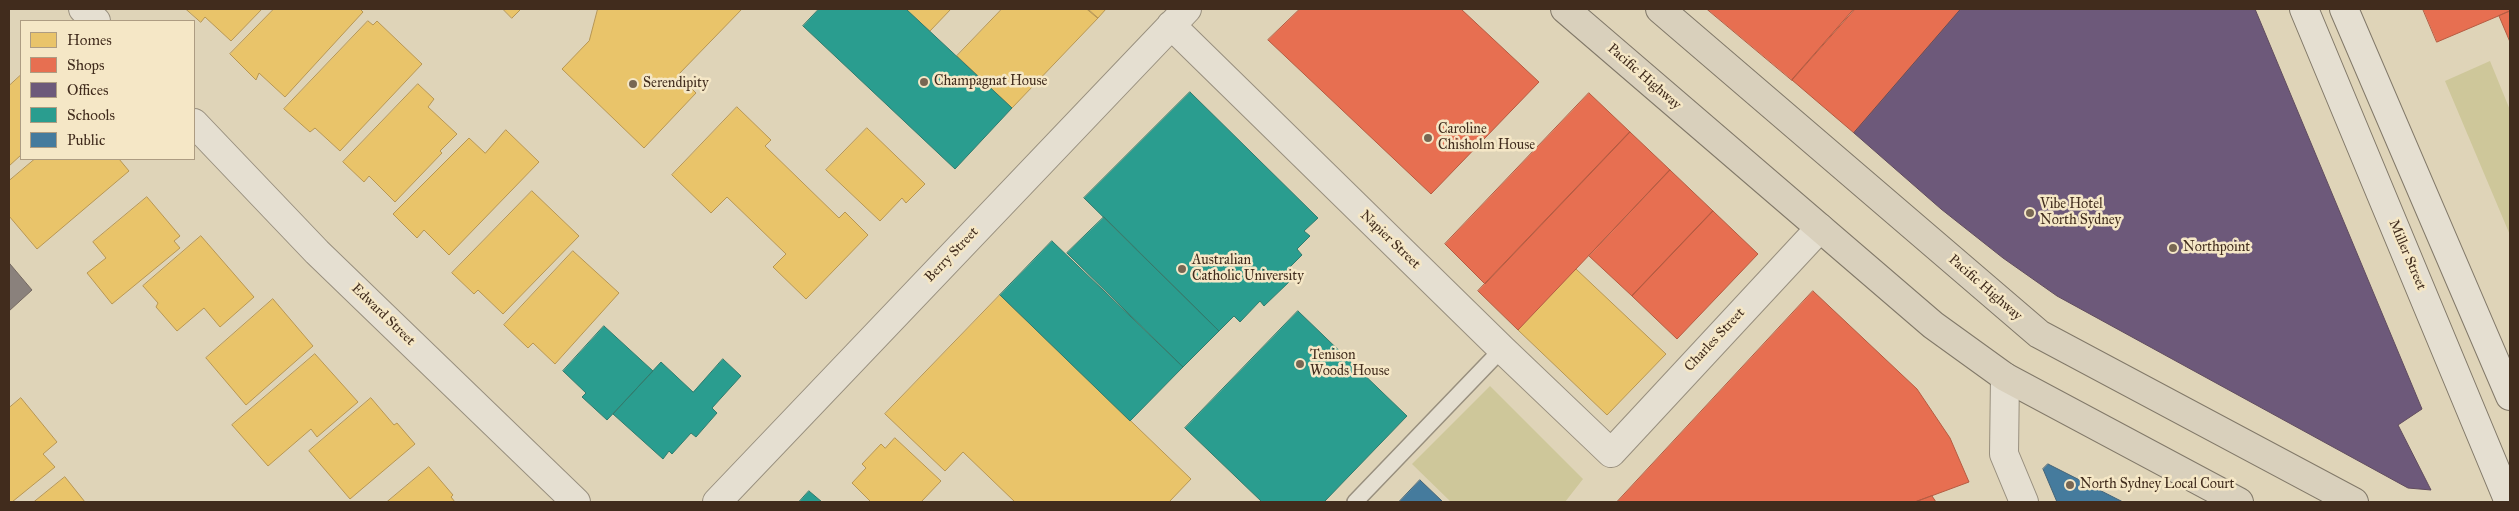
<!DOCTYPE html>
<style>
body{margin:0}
#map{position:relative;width:2519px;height:511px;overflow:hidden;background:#dfd4b8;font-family:"IM FELL Great Primer",serif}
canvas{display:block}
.frame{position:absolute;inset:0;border:10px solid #412c1d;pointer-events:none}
.legend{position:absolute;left:20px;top:20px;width:175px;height:140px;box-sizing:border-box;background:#f5e7c6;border:1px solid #ad9c82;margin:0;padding:6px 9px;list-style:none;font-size:15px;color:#412c1d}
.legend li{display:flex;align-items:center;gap:10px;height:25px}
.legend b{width:25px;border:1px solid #ad9c82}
</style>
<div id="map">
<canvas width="2519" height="511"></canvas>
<div class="frame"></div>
<ul class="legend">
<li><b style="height:14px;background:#e9c46a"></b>Homes</li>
<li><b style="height:14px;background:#e76f51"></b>Shops</li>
<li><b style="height:14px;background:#6d597a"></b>Offices</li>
<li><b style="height:14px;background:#2a9d8f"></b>Schools</li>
<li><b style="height:14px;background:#457b9d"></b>Public</li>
</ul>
</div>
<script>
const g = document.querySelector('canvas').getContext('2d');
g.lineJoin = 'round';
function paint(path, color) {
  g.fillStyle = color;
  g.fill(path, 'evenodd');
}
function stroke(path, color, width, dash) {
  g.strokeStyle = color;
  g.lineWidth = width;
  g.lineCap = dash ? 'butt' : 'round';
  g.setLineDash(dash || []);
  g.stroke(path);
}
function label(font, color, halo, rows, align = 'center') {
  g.font = font + ' "IM FELL Great Primer",serif';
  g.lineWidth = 5;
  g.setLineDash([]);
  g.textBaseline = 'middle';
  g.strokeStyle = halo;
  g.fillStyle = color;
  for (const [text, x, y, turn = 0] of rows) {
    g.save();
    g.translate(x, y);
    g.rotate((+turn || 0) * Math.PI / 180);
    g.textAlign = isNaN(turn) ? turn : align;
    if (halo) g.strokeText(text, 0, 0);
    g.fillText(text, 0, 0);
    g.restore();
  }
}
const green = new Path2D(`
 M2490,61L2510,110V235L2445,81Z
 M1490,386L1583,479L1565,502H1451L1412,464Z`);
const homes = new Path2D(`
 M186,9H262L231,41L205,17L201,22Z
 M274,9H360L363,12L285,97L259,73L256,80L230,54Z
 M503,9H521L512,18Z
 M598,9H742L678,75L696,93L644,148L562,69L589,41Z
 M906,9H951L930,31Z
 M1002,9H1088L1098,18L1012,108L957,56Z
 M1087,9H1106L1098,18Z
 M368,21L373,25L377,21L422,64L340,151L315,128L310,132L284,109Z
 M21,75V155L9,166V86Z
 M418,84L434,99L428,107L457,134L440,151L442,153L395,202L369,176L364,182L343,162Z
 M737,107L771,140L765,146L839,218L845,212L868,235L806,299L773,267L786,254L727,197L711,213L672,175Z
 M867,128L925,184L906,203L902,198L880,221L826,170Z
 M506,130L539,162L449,255L424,230L417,238L393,214L469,138L485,153Z
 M35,159H119L129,171L37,249L9,216V181Z
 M532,191L579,236L503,314L478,290L474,294L452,273Z
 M147,197L180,236L174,241L180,248L112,304L87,273L106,258L93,242Z
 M201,236L254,297L220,327L204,308L177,331L156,307L158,303L143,286Z
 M573,251L619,293L555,364L533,343L528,348L504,325Z
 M1576,269L1666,354L1607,415L1518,330Z
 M1000,295L1191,479L1169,502H1015L963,452L945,471L885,414Z
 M273,299L313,346L246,405L206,358Z
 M315,354L358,402L317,437L311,429L268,466L232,425Z
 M21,398L57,442L43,454L55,467L12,502H9V408Z
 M371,398L394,425L397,423L415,444L350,499L309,451Z
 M895,438L941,481L921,502H871L852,483L866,468L862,464L881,444L885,448Z
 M429,467L453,495L451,497L455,502H387Z
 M65,477L85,502H34Z`);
const shops = new Path2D(`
 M1300,9H1461L1539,82L1431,194L1268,40Z
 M1707,9H1855L1792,80Z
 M1854,9H1961L1854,133L1792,80Z
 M2423,9H2510V11L2437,42Z
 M2510,11V42L2499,16Z
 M1589,93L1630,132L1485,284L1445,244Z
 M1630,132L1670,170L1518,330L1478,291Z
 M1670,170L1713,211L1632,296L1589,256Z
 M1713,211L1758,254L1677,339L1632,296Z
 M1813,291L1917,389L1950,438L1969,482L1915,502H1617Z
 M1932,496L1936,502H1915Z`);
const offices = new Path2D(`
 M1961,9H2255L2422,409L2398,425L2431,490L2408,488L2057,296L2003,258L1941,209L1854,133Z`);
const schools = new Path2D(`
 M819,9H906L1012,108L955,169L803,26Z
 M1190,92L1318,218L1304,231L1310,236L1297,249L1302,255L1282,275L1289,282L1264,306L1260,301L1240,322L1234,316L1219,331L1084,198Z
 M1104,217L1219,331L1183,367L1067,253Z
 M1052,241L1183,367L1130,421L1000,295Z
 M1298,311L1407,416L1324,502H1262L1185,428Z
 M604,326L653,371L607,420L582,397L586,393L563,371Z
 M723,359L741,376L712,408L717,413L696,437L691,433L672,454L669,451L663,459L613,414L661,362L693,392Z
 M809,491L822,502H799Z`);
const public = new Path2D(`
 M2048,464L2123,502H2057L2043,469Z
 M1420,480L1443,502H1399Z`);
const industry = new Path2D(`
 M10,264L32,290L9,311V265Z`);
const service = new Path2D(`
 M1355,502L1502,349`);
const minor = new Path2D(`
 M83,9L96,21
 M1171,25L1502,349L1611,453L1820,228
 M194,123L317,252L576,502
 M2005,377L2004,454L2024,502
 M717,502L1187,9`);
const secondary = new Path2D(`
 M2304,9L2509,502
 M2344,9L2510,396`);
const primary = new Path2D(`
 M1565,9L1933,325L2005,377L2239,502
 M1660,9L2039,334L2354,502`);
const markers = [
 [924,82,5,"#786753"],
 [633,84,5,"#786753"],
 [1428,138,5,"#786753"],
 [2030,213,5,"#786753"],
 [2173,248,5,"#786753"],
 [1182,269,5,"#786753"],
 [1300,364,5,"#786753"],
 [2070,485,5,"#786753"]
];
const streetNames = [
 ["Pacific Highway",1644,77,41],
 ["Napier Street",1390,240,44],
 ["Berry Street",952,255,-46],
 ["Miller Street",2407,255,67],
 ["Pacific Highway",1985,288,41],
 ["Edward Street",383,315,44],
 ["Charles Street",1715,340,-47]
];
const poiNames = [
 ["Champagnat House",934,82],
 ["Serendipity",643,84],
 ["Caroline",1438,130],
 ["Chisholm House",1438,146],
 ["Vibe Hotel",2040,205],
 ["North Sydney",2040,221],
 ["Northpoint",2183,248],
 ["Australian",1192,261],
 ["Catholic University",1192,277],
 ["Tenison",1310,356],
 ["Woods House",1310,372],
 ["North Sydney Local Court",2080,485]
];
paint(green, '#cec79a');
paint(homes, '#e9c46a');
stroke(homes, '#b79653', 1);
paint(shops, '#e76f51');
stroke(shops, '#b55b41', 1);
paint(offices, '#6d597a');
stroke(offices, '#604c5e', 1);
paint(schools, '#2a9d8f');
stroke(schools, '#317b6d', 1);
paint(public, '#457b9d');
stroke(public, '#446377', 1);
paint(industry, '#8a817c');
stroke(industry, '#746860', 1);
stroke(service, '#988f7e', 18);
stroke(minor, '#988f7e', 30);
stroke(secondary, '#827969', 30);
stroke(primary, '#827969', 30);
stroke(service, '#e5dfd1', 15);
stroke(minor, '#e5dfd1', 28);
stroke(secondary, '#e5dfd1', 28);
stroke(primary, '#d9d0bc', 28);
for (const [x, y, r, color] of markers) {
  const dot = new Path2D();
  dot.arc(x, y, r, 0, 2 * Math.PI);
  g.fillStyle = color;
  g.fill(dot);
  stroke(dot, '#f5e7c6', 2);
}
label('14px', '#412c1d', '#f5e7c6', streetNames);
label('14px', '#412c1d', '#f5e7c6', poiNames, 'left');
</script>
